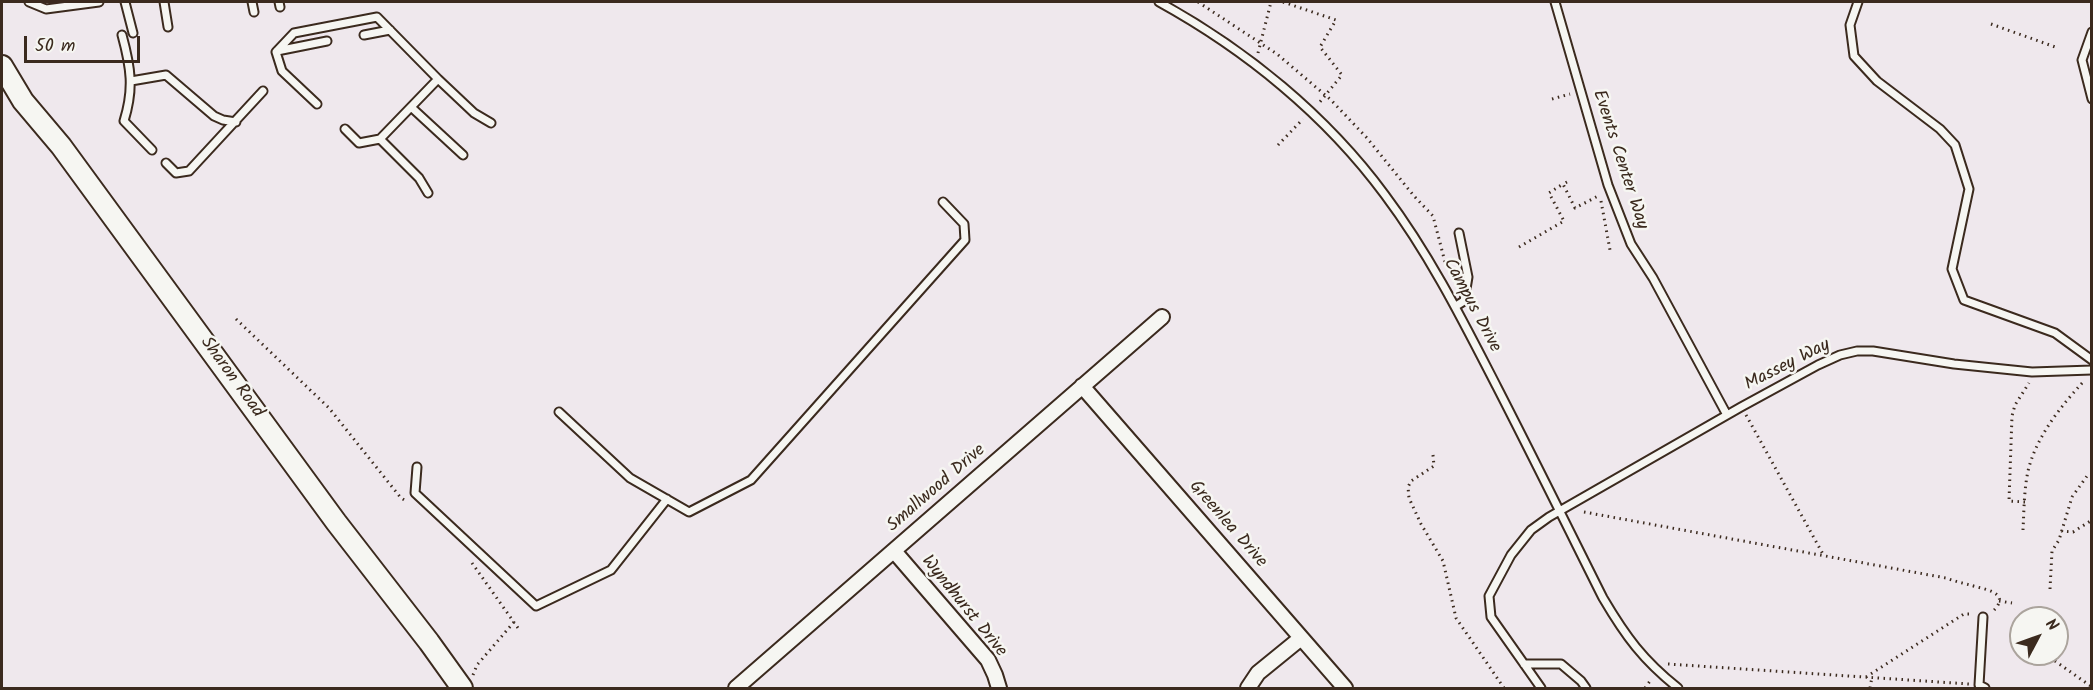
<!DOCTYPE html>
<style>
body{margin:0}
#map{position:relative;width:2093px;height:690px;overflow:hidden;background:#efe8ed;font-family:Kalam,sans-serif}
canvas{display:block}
.frame{position:absolute;inset:0;border:3px solid #3b2a1e;pointer-events:none}
.north{position:absolute;left:2009px;top:606px;width:60px;height:60px;box-sizing:border-box;background:#f6f6f2;border:2px solid #aba49d;border-radius:50%;rotate:49deg;font-size:16px;font-weight:700;line-height:24px;text-align:center;color:#3b2a1e}
.north::after{content:'';display:block;margin:auto;width:21px;height:27px;background:#3b2a1e;clip-path:polygon(50% 0,100% 100%,50% 72%,0 100%)}
.scale{position:absolute;left:24px;top:36px;width:116px;height:27px;box-sizing:border-box;border:3px solid #3b2a1e;border-top:0;padding-left:8px;font-size:18px;line-height:21px;white-space:nowrap;color:#3b2a1e;-webkit-text-stroke:4px #f6f6f2;paint-order:stroke}
</style>
<div id="map">
<canvas width="2093" height="690"></canvas>
<div class="frame"></div>
<div class="north">N</div>
<div class="scale">50 m</div>
</div>
<script>
const g = document.querySelector('canvas').getContext('2d');
g.lineJoin = 'round';
function stroke(path, color, width, dash) {
  g.strokeStyle = color;
  g.lineWidth = width;
  g.lineCap = dash ? 'butt' : 'round';
  g.setLineDash(dash || []);
  g.stroke(path);
}
function label(font, color, halo, rows, align = 'center') {
  g.font = font + ' Kalam,sans-serif';
  g.lineWidth = 5;
  g.setLineDash([]);
  g.textBaseline = 'middle';
  g.strokeStyle = halo;
  g.fillStyle = color;
  for (const [text, x, y, turn = 0] of rows) {
    g.save();
    g.translate(x, y);
    g.rotate((+turn || 0) * Math.PI / 180);
    g.textAlign = isNaN(turn) ? turn : align;
    if (halo) g.strokeText(text, 0, 0);
    g.fillText(text, 0, 0);
    g.restore();
  }
}
const path = new Path2D(`
 M1198,2L1277,54L1331,100L1367,138L1414,196L1433,216L1445,262
 M1283,2L1336,20L1320,47L1342,75L1319,103
 M1991,24L2058,48
 M1258,53L1271,2
 M1552,99L1570,94
 M1278,145L1303,119
 M1567,182L1563,184L1575,208L1600,195
 M1601,201L1610,250
 M1519,247L1564,221L1549,193L1563,184
 M236,319L329,408L401,498L406,501
 M1746,415L1824,556
 M1433,455L1434,466L1411,481L1408,487L1409,498L1421,524L1443,561L1456,618L1504,688
 M2025,502L2009,501L2012,416L2015,405L2029,383
 M1584,512L1946,578C1954,581 1962,583 1970,585C1982,589 2014,592 1992,612
 M2023,530C2024,511 2024,490 2028,471C2036,437 2061,406 2084,381
 M2061,531L2073,532L2092,520
 M472,563L518,628
 M2050,589L2052,551L2059,540L2072,497L2087,476
 M1999,601L2012,603
 M2045,654L2092,687
 M1668,664L1969,684
 M473,675L477,665L514,622
 M1866,677L1964,614H1972
 M1645,688L1650,681
 M1870,688L1872,677`);
const lane = new Path2D(`
 M29,2L46,9L99,2
 M125,2L133,33
 M164,2L168,27
 M252,2L254,12
 M279,2L280,7
 M1159,2C1246,50 1326,115 1385,195C1430,255 1463,321 1497,387C1533,457 1568,528 1603,598C1626,637 1643,660 1678,688
 M1555,2L1608,185L1631,244L1653,278L1727,415
 M1858,2L1850,25L1854,56L1877,81L1940,129L1955,145L1969,189L1952,269L1964,300L2055,333L2092,360
 M2092,32L2082,60L2092,99
 M122,35C131,68 134,89 124,121L152,150
 M364,35L390,30
 M277,51L327,41
 M131,81L166,75L214,116L223,120L236,122
 M317,104L282,71L276,52L294,33L377,17L438,79
 M411,107L463,155
 M345,129L359,143L380,139
 M166,163L176,173L189,171L263,91
 M428,193L419,178L380,139L438,79L474,113L491,123
 M1456,306L1464,301L1468,277L1459,233
 M559,412L630,478L689,512L751,480L965,240L964,224L943,202
 M417,467L415,493L536,606L611,570L667,499
 M1983,617L1979,685L1985,688
 M1524,664H1561L1581,681L1586,688
 M1541,688L1491,617L1489,596L1511,555L1531,530L1549,517L1741,407L1818,365L1840,355L1857,351H1873L1954,364L2032,372L2092,370`);
const street = new Path2D(`
 M1082,386L1345,688
 M894,551L988,660L995,675L999,688
 M736,688L1162,317
 M1248,688L1258,673L1301,638`);
const secondary = new Path2D(`
 M2,66L23,101L61,146L336,522L429,642L462,688`);
const streetNames = [
 ["Events Center Way",1619,160,72],
 ["Campus Drive",1471,306,62],
 ["Massey Way",1788,366,-27],
 ["Sharon Road",231,378,54],
 ["Smallwood Drive",937,489,-41],
 ["Greenlea Drive",1227,525,49],
 ["Wyndhurst Drive",963,607,51]
];
stroke(lane, '#3b2a1e', 11);
stroke(street, '#3b2a1e', 18);
stroke(secondary, '#3b2a1e', 24);
stroke(path, '#3b2a1e', 3, [1.5, 4.5]);
stroke(lane, '#f6f6f2', 7);
stroke(street, '#f6f6f2', 14);
stroke(secondary, '#f6f6f2', 20);
label('18px', '#3b2a1e', '#f6f6f2', streetNames);
</script>
